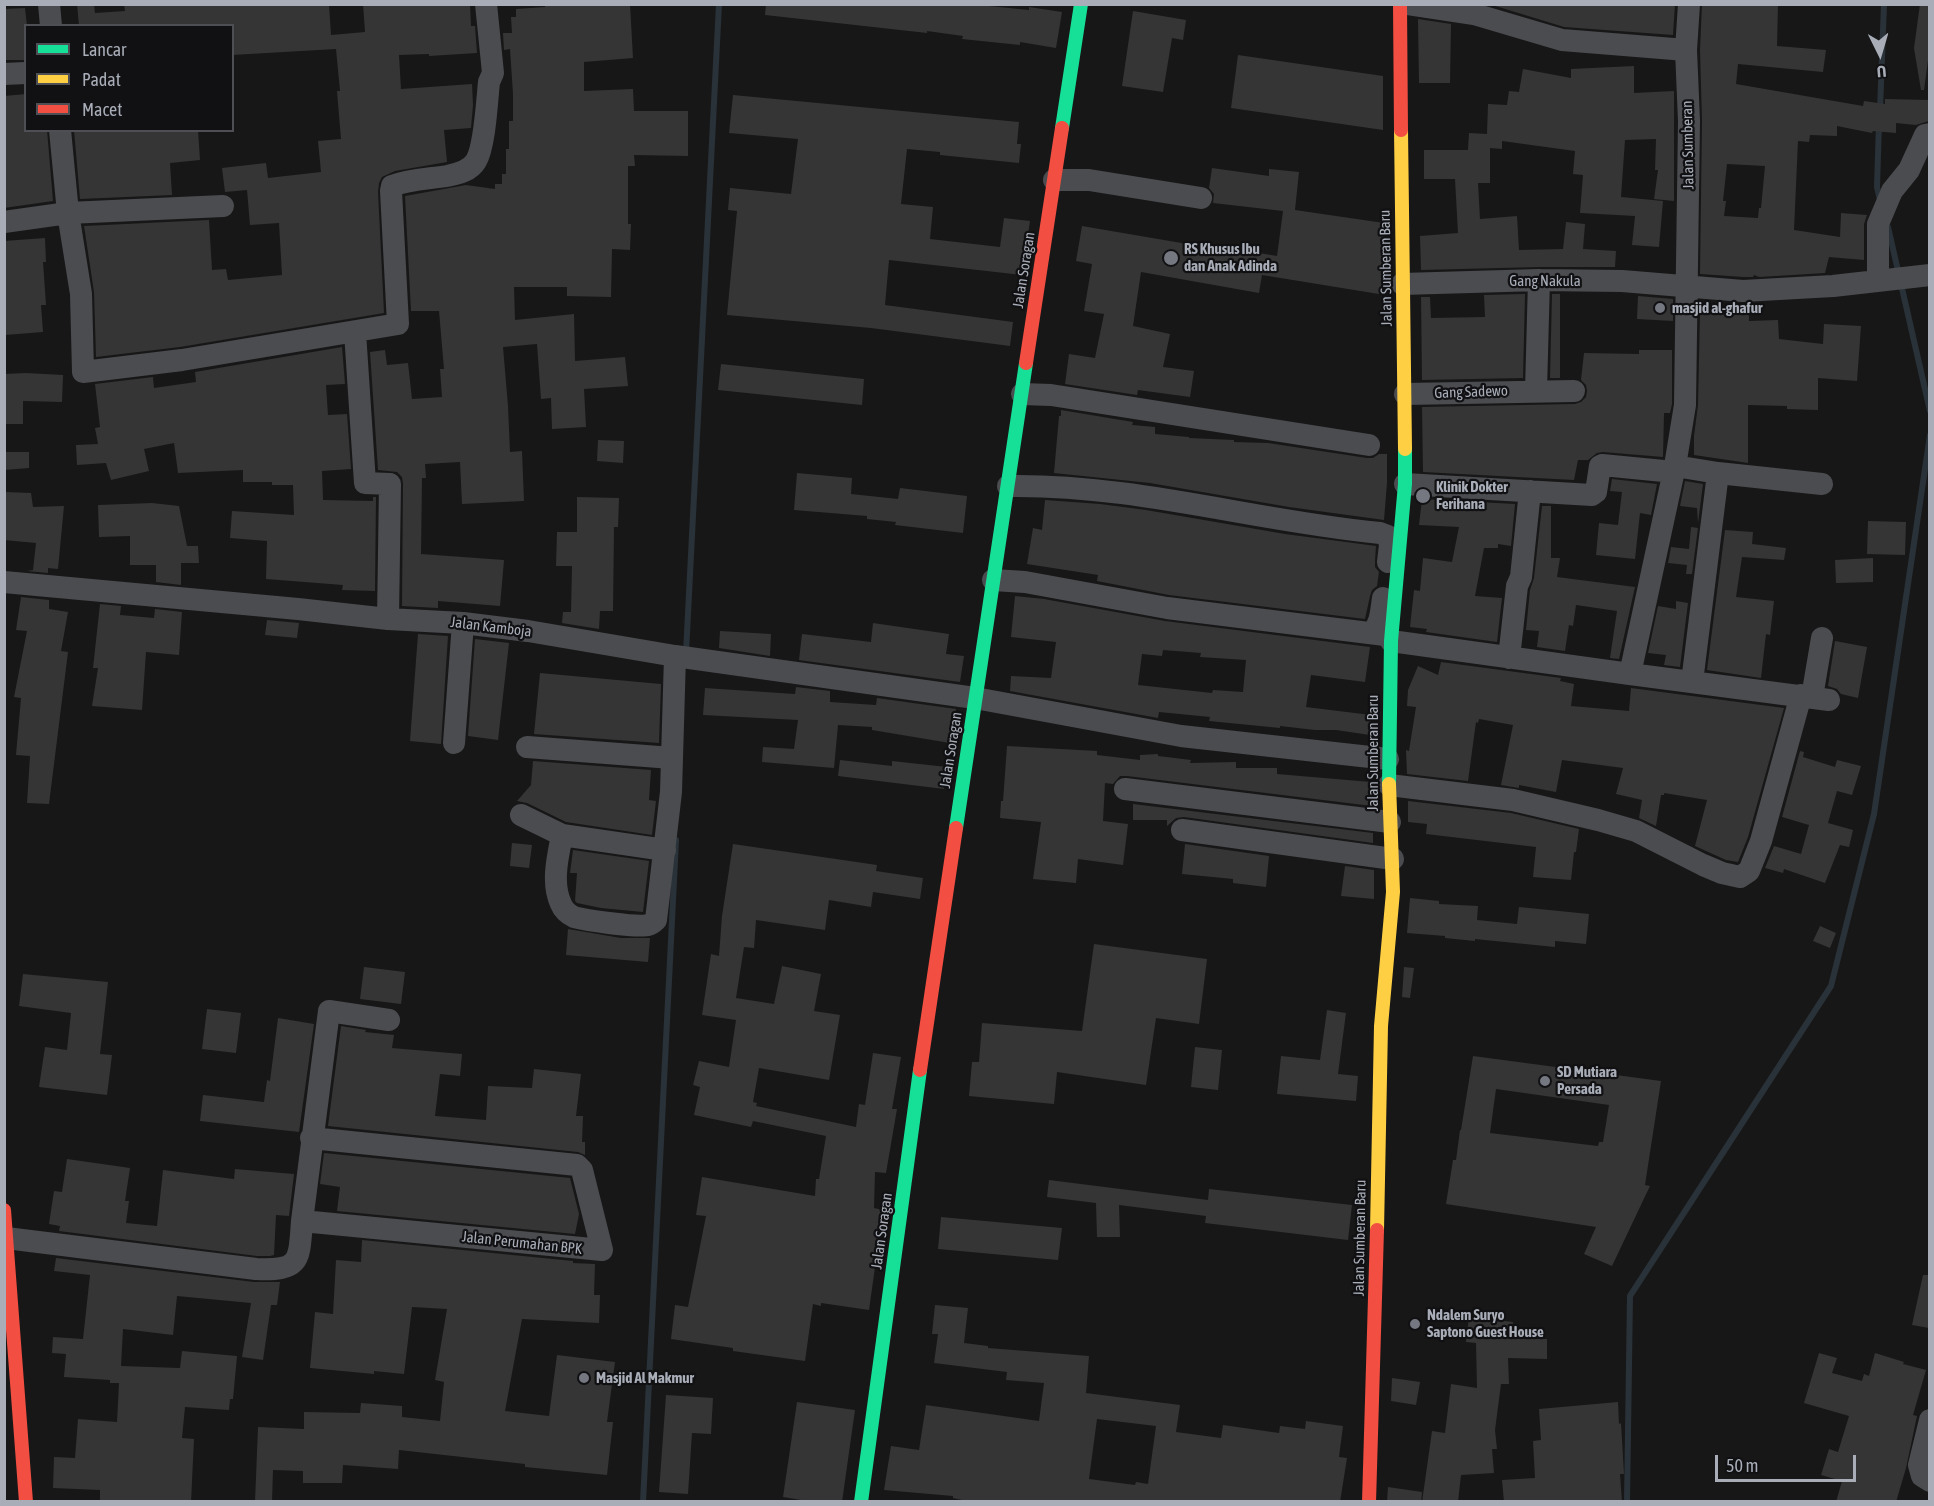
<!DOCTYPE html>
<style>
body{margin:0}
#map{position:relative;width:1934px;height:1506px;overflow:hidden;background:#171717;font-family:"Asap Condensed",sans-serif}
canvas{display:block}
.frame{position:absolute;inset:0;border:6px solid #a8adb8;pointer-events:none}
.legend{position:absolute;left:24px;top:24px;width:210px;height:108px;box-sizing:border-box;background:#111113;border:2px solid #4d4f55;margin:0;padding:8px 10px;list-style:none;font-size:18px;color:#a8adb8}
.legend li{display:flex;align-items:center;gap:12px;height:30px}
.legend b{width:30px;border:2px solid #4d4f55}
.north{position:absolute;left:1850px;top:24px;width:60px;height:60px;-webkit-text-stroke:4px #111113;paint-order:stroke;rotate:175deg;font-size:16px;font-weight:700;line-height:24px;text-align:center;color:#a8adb8}
.north::after{content:'';display:block;margin:auto;width:21px;height:27px;background:#a8adb8;clip-path:polygon(50% 0,100% 100%,50% 72%,0 100%)}
.scale{position:absolute;left:1715px;top:1455px;width:141px;height:27px;box-sizing:border-box;border:3px solid #a8adb8;border-top:0;padding-left:8px;font-size:18px;line-height:21px;white-space:nowrap;color:#a8adb8;-webkit-text-stroke:4px #111113;paint-order:stroke}
</style>
<div id="map">
<canvas width="1934" height="1506"></canvas>
<div class="frame"></div>
<ul class="legend">
<li><b style="height:8px;background:#16e098"></b>Lancar</li>
<li><b style="height:8px;background:#ffcf43"></b>Padat</li>
<li><b style="height:8px;background:#f24e42"></b>Macet</li>
</ul>
<div class="north">U</div>
<div class="scale">50 m</div>
</div>
<script>
const g = document.querySelector('canvas').getContext('2d');
g.lineJoin = 'round';
function stroke(path, color, width, dash) {
  g.strokeStyle = color;
  g.lineWidth = width;
  g.lineCap = dash ? 'butt' : 'round';
  g.setLineDash(dash || []);
  g.stroke(path);
}
function paint(path, color) {
  g.fillStyle = color;
  g.fill(path, 'evenodd');
}
function label(font, color, halo, rows, align = 'center') {
  g.font = font + ' "Asap Condensed",sans-serif';
  g.lineWidth = 4.5;
  g.setLineDash([]);
  g.textBaseline = 'middle';
  g.strokeStyle = halo;
  g.fillStyle = color;
  for (const [text, x, y, turn = 0] of rows) {
    g.save();
    g.translate(x, y);
    g.rotate((+turn || 0) * Math.PI / 180);
    g.textAlign = isNaN(turn) ? turn : align;
    if (halo) g.strokeText(text, 0, 0);
    g.fillText(text, 0, 0);
    g.restore();
  }
}
const stream = new Path2D(`
 M1880,110L1884,4
 M1879,123L1877,187L1880,200
 M1888,227L1930,411
 M686,653L719,4
 M643,1502L676,840
 M1627,1502L1630,1296L1831,986L1874,814L1930,435`);
const building = new Path2D(`
 M77,4H94L95,13L125,11L124,4H329L331,35L365,32L363,4H470L471,26H475L477,53L429,56V54L399,55L401,89L472,84L473,105L471,128L444,130L447,162L395,171L382,177L379,183L378,192L384,313L180,347L96,357L94,292L84,226L209,220L212,270L226,269L228,280L282,275L279,223L250,225L247,190L225,192L222,168L266,163L268,178L321,172L318,141L341,139L337,91H340L336,49L232,55V26H79Z
 M545,4H630L633,58L584,62V91L633,89L634,111H688V156L634,155L635,166H628V224H631L630,250L612,249L611,297L567,296V287H514L515,320L574,314L575,361L625,357L628,386L584,389L586,427L552,429L551,398L541,399L537,344L503,347L508,406L510,452L522,451L524,501L462,504L460,462L425,464L426,478H422L421,554L504,560L500,606L438,601V608L402,606L403,484L402,477L397,472L378,470L370,352L385,350L387,365L408,363L412,399L442,397L440,369H444L439,311H411L405,196L466,185L495,189V184H502V174H506V149H509V121H513V94L510,49L504,50L503,33H512L511,17H516V9L545,7Z
 M766,4H989V6L1029,10V7L1062,12L1056,48L1020,42V45L962,39L963,36L927,31V33L765,15Z
 M1489,4H1675L1673,35L1564,27Z
 M1702,4H1778L1777,46L1826,50L1823,72L1738,64L1736,84L1863,106L1864,101L1885,104V99L1929,100V121L1916,125L1896,123V133L1873,131L1872,133L1837,126V136L1810,135L1809,142L1798,141L1794,230L1840,237L1841,213L1867,215L1864,224V260L1829,257L1825,273L1759,277L1754,275L1753,277H1743L1700,274L1702,121L1700,50ZM1727,164L1765,166L1761,208H1759L1758,218L1724,216L1726,201H1723Z
 M1920,4H1929V53L1924,90H1921L1914,48Z
 M25,8L27,26L26,60H4V9Z
 M1133,11L1186,20L1183,40L1172,38L1163,92L1122,86Z
 M1418,19L1451,24L1450,83H1419Z
 M1238,55L1383,76V130L1231,108Z
 M1634,66V93L1674,91V201L1654,199L1658,170H1655L1656,139L1625,140L1621,197L1663,201L1659,247L1632,245L1635,216L1580,213L1583,175L1573,174L1575,151L1502,141V149L1490,148V183H1478L1480,219L1517,216L1519,250L1563,249L1566,222L1585,224L1583,249L1616,251L1615,267H1539L1421,270L1420,236L1458,233L1455,179H1424V150H1468L1469,133L1487,134L1488,104L1507,105L1509,91L1519,92L1523,69L1571,78V69Z
 M26,94V130H47L53,201L4,208V96Z
 M733,95L1019,122L1017,144H1021L1019,163L940,155V152L907,149L901,204L933,207L930,239L1000,247L1004,218L1030,221L1022,275L889,260L885,305L1013,322L1010,346L871,328L727,315L737,211L728,210L730,188L791,194L798,139L729,133Z
 M74,130H198L200,160L170,163L172,195L80,199Z
 M1212,168L1269,176V169L1299,172L1295,210L1384,223L1385,295L1262,275L1259,293L1141,272L1133,326L1170,334L1163,367L1194,371L1190,397L1138,390L1137,395L1065,384L1069,354L1095,358L1104,314L1084,311L1092,264L1076,261L1082,226L1240,253L1241,250L1277,256L1283,211L1213,203L1214,194L1209,188Z
 M45,238L46,262H43L46,305H41L43,332L5,335L4,241Z
 M1525,294L1523,378L1422,380L1421,297H1430L1431,318L1485,317L1484,295Z
 M1552,294H1560V378H1550Z
 M1638,296L1673,299V321L1637,319Z
 M1733,304H1749V321L1778,320L1779,339L1823,344L1824,324L1861,326L1857,381L1818,378V410L1787,409V406L1748,405V463L1694,455V436L1698,405L1700,314L1732,315Z
 M342,347L345,384L326,385L328,415L347,414L351,469L322,471L323,500L373,501V497H376L375,591L342,590L343,585L266,579L267,541L230,538L232,511L294,515L293,485H272V482H243V470L178,473L174,443L144,449L149,471L111,480L106,463L77,465L76,445L98,444L95,428L100,427L95,384L153,377L154,388L196,382L195,372Z
 M1639,350H1672V404L1670,413H1664L1663,457L1603,452L1597,453L1588,460H1578L1574,480L1423,472L1422,407L1575,404L1581,402L1586,397L1587,391L1586,385L1581,380L1584,353L1639,354Z
 M721,364L864,379L862,405L718,390Z
 M26,373L63,375L62,402L23,401V424H4V374Z
 M1061,410L1133,422L1132,425L1155,427V434L1189,437V438L1234,440V442L1268,443L1367,458H1373L1379,454H1387V483L1384,520L1289,507L1150,483L1054,473L1059,416H1061Z
 M598,440L624,441L623,463L597,461Z
 M4,452H29V468L4,470Z
 M797,473L852,478L851,494L898,499L900,488L967,496L963,533L895,525L896,522L867,519V516L794,510Z
 M1612,479L1657,484L1651,515L1640,513L1635,559L1596,555L1599,523L1618,525L1622,492L1610,491Z
 M1685,481L1703,484L1698,523L1697,508L1680,506Z
 M4,492L31,493L33,507L64,506L58,569L48,568V573L27,571L33,570L36,543L4,540Z
 M577,497L619,498L618,527H614L613,611H600L599,629L562,623L563,612H571L572,566H556L557,532H577Z
 M1422,499L1515,504L1511,546L1498,544V548H1484L1475,596L1502,598L1497,642L1426,632L1427,629L1410,627L1414,590L1420,591L1423,558L1452,562L1459,527L1419,525Z
 M1045,500L1100,504L1146,510L1285,534L1376,546L1375,561V567L1379,572L1377,586L1372,590L1370,596L1365,619L1169,595L1097,581L1098,575L1027,564L1033,528L1042,530Z
 M152,503L179,506L187,546H198L199,563H181V585L156,582V565H130V536L99,537L98,505Z
 M1542,506H1551V558H1560L1557,577L1635,587L1619,659L1610,658L1617,611L1576,605L1573,626L1569,625L1565,651L1537,647L1539,631L1526,630L1530,590L1534,578Z
 M1868,521L1906,522L1905,555L1867,554Z
 M1691,527L1698,528L1692,574H1686L1687,565L1668,563L1671,547L1689,549Z
 M1725,530L1753,532L1752,544L1786,548L1784,560L1742,557L1736,597L1774,601L1770,635L1766,634L1761,678L1707,670Z
 M1873,558V582L1836,583L1835,560Z
 M1015,596L1044,599L1165,621L1370,647L1365,682L1311,675L1306,707L1371,715L1370,735L1336,730H1315L1280,726V728L1209,721L1210,717L1159,712L1158,718L1010,691L1011,676L1051,678L1056,642L1011,637ZM1163,650L1201,653L1200,657L1246,660L1243,692L1213,690L1212,693L1138,685L1142,654L1162,656Z
 M21,597L49,600V609L68,612L61,651L68,652L49,804L27,803L30,756L16,755L21,698L14,697L27,631L16,630Z
 M1676,601L1688,603L1680,667L1664,665L1666,655L1648,653L1658,606L1676,609Z
 M100,604L121,606L120,615L154,618L155,609L182,612L179,655L146,652L142,710L92,706L98,668H93Z
 M267,620L299,623L297,638L265,635Z
 M873,623L949,634L946,654L964,656L960,682L799,660L802,634L871,642Z
 M720,631L771,634L770,656L719,648Z
 M418,634L448,636L441,744L410,741Z
 M475,639L509,643L498,740L468,736Z
 M1835,641L1867,647L1858,698L1841,694L1837,689L1828,686Z
 M1441,662L1561,678L1560,681L1574,684L1571,706L1629,711L1631,688L1784,708L1748,837L1738,862L1726,860L1695,846L1707,800L1664,793V795H1661L1656,826L1639,818L1642,800L1616,794L1623,768L1562,760L1556,792L1519,785V788L1501,785L1513,725L1479,719L1478,723L1476,722L1468,781L1407,774L1406,750L1409,751L1416,707L1407,706L1408,690L1418,666L1438,675Z
 M540,673L661,684L659,743L534,734Z
 M796,687L830,691V702L876,705L877,698L956,709L950,743L872,730V727L838,725L834,768L762,762L763,747L794,749L798,720L703,715L705,688L795,694Z
 M1007,746L1097,751V755L1140,760V755L1158,754V756L1191,760L1190,763L1236,762V768H1277V774L1371,782L1372,806L1127,776H1120L1113,784L1105,783L1103,821L1128,824L1123,865L1078,859L1076,883L1033,879L1041,822L1000,818L1001,801H1003Z
 M1800,751L1804,752L1803,757L1835,767L1837,760L1861,766L1852,795L1837,791L1828,823L1853,830L1849,847L1840,845L1825,883L1784,869L1783,873L1765,868L1774,846L1801,854L1809,825L1782,817Z
 M840,760L892,766V761L947,767L944,789L838,776Z
 M533,761L651,770L649,800L656,801L652,835L566,822L527,803L517,801L531,785Z
 M1408,801L1511,813L1579,829L1576,852H1574L1571,880L1533,877L1536,847L1426,834L1427,824L1408,822Z
 M1133,804L1373,833V843L1184,817L1176,818L1167,826V820H1133Z
 M512,843L532,845L529,868L510,866Z
 M733,844L877,865L876,871L923,878L920,899L873,892L871,907L829,900L825,930L756,920L754,948L744,947L736,998L774,1004L782,966L821,974L814,1011L840,1015L829,1080L759,1068L753,1102L757,1103L756,1106L856,1127L859,1104L865,1105L873,1053L901,1057L892,1109H897L886,1173L875,1172L874,1208L883,1210L869,1310L821,1303V1306L813,1304L805,1361L733,1351V1348L671,1339L675,1305L688,1307L706,1216L696,1215L702,1177L815,1196L816,1179H819L826,1136L753,1121L751,1127L694,1115L700,1087L693,1085L699,1061L729,1067L736,1020L702,1015L711,954L719,956L722,916Z
 M1185,844L1269,856L1266,887L1233,883V879L1182,874Z
 M573,850L649,861L643,912L601,908L577,903L575,901L577,873H570Z
 M1345,866L1374,870V899L1341,896Z
 M1410,898L1439,901V904L1478,906L1477,920L1517,924L1519,907L1589,914L1586,944L1555,941V947L1475,939V941L1445,938V936L1407,933Z
 M1820,926L1836,933L1830,948L1813,941Z
 M568,929L621,938H650L648,962L566,955Z
 M1094,944L1207,959L1199,1024L1156,1018L1146,1085L1057,1072L1054,1104L969,1096L972,1062H979L982,1023L1082,1031Z
 M364,967L405,972L401,1004L360,999Z
 M1404,967L1414,968L1410,998L1402,997Z
 M23,974L108,982L100,1054L112,1055L107,1095L39,1087L45,1047L67,1050L71,1013L19,1006Z
 M207,1009L241,1013L236,1053L202,1049Z
 M1327,1010L1346,1013L1338,1074L1358,1076L1356,1101L1277,1094L1281,1056L1320,1060Z
 M278,1018L314,1024L299,1132L200,1121L203,1095L264,1102L267,1080L270,1081Z
 M341,1026L366,1030L365,1032L394,1035L392,1048L462,1054L460,1076L440,1074L435,1116L486,1120L488,1086L532,1088L534,1069L581,1074L576,1116H583L582,1142H585V1155L578,1152L328,1126Z
 M1195,1047L1222,1050L1218,1090L1191,1087Z
 M1473,1056L1661,1081L1645,1185L1650,1186L1612,1266L1584,1254L1596,1227L1446,1204L1453,1160H1456L1460,1130H1461ZM1496,1089L1609,1105L1603,1142H1599L1598,1146L1490,1133Z
 M324,1153L570,1178L579,1214L575,1234L337,1211L340,1187L320,1184Z
 M67,1159L130,1168L125,1201H129L126,1223L157,1226L163,1170L234,1179L235,1169L294,1174L289,1216L276,1215L274,1255L270,1256H257L59,1231L60,1226L49,1224L54,1191L62,1192Z
 M1049,1180L1208,1200L1209,1189L1352,1205L1348,1240L1205,1223L1206,1216L1119,1205L1120,1237H1097L1096,1203L1047,1197Z
 M941,1217L1062,1228L1058,1260L938,1249Z
 M362,1240L573,1261V1263L595,1264L594,1295H600L599,1323L522,1319L505,1411L549,1416L557,1355L615,1362L607,1422H613L607,1475L525,1467V1464L399,1450L398,1469L343,1465L342,1483H303V1471L273,1470L272,1502H255L258,1427L304,1429V1412L360,1413L361,1403L402,1406V1417L440,1421L444,1382L435,1380L447,1309L412,1307L404,1374L374,1371V1374L310,1368L315,1312L333,1314L336,1260L361,1262Z
 M56,1258L254,1282H280L277,1305H271L263,1360L242,1357L251,1303L177,1296L173,1335L123,1329L121,1366L180,1368L182,1351L237,1356L233,1399H230L229,1410L185,1407L182,1438L194,1439L191,1502H100V1490L53,1488L54,1457L75,1458L78,1419L117,1422L119,1383H110V1380L64,1377L66,1354L52,1353L53,1337L83,1339L90,1275L54,1271Z
 M1923,1275H1929V1328L1912,1325Z
 M935,1305L968,1308L964,1343L988,1346V1348L1089,1356L1086,1393L1180,1405L1176,1432L1221,1438L1223,1425L1279,1433L1280,1426L1305,1429L1306,1421L1343,1426L1339,1457L1347,1458L1340,1502H971L953,1498V1496L884,1490L891,1446L919,1450L926,1405L1039,1421L1044,1383L1006,1380L1007,1372L934,1363L938,1334H932ZM1097,1419L1156,1426L1148,1484L1136,1482L1135,1485L1089,1479Z
 M1469,1317L1513,1322L1511,1339H1547V1359L1508,1358L1509,1384H1501L1495,1430L1497,1449H1492L1494,1473L1461,1475L1458,1502H1422L1432,1431L1445,1433L1451,1384L1477,1388L1476,1343L1466,1342Z
 M1819,1353L1837,1358L1832,1373L1862,1381L1864,1374L1869,1376L1875,1353L1904,1362L1903,1364L1926,1370L1913,1415L1917,1416L1906,1468L1896,1502H1836L1842,1481L1821,1475L1829,1449L1838,1452L1849,1416L1804,1403Z
 M1392,1378L1420,1382L1416,1405L1391,1401Z
 M666,1395L713,1398L711,1434L692,1433L688,1494L659,1492Z
 M797,1402L855,1410L842,1502H813L783,1497Z
 M1618,1402L1619,1424L1621,1423L1624,1474H1620L1622,1502H1504L1502,1480L1535,1478L1533,1441L1541,1440L1539,1409Z
 M1388,1487L1422,1492L1421,1502H1387Z`);
const street = new Path2D(`
 M49,4L51,26
 M1408,4L1474,14L1562,40L1686,50
 M4,74L26,73
 M60,130L68,213L81,294L83,372L182,360L398,324L391,191L392,186C409,179 428,179 447,176C458,174 470,171 476,161C485,146 487,100 489,82L493,73L486,4
 M1054,180H1089L1201,198
 M4,222L68,213L223,206
 M1878,281V224L1892,191L1909,170L1925,135L1930,134
 M1402,284L1539,280L1622,281L1743,291L1833,286L1930,275
 M355,332L365,483L390,484L388,619
 M1536,390L1539,280
 M1022,394L1051,395L1369,445
 M1405,394L1574,391
 M1675,466L1718,473L1822,484
 M1405,484L1592,495L1596,492L1600,466L1602,465L1674,472
 M1008,486C1134,484 1255,521 1380,533L1388,536L1390,545L1388,562
 M993,580L1025,582L1167,608L1385,635
 M4,582L298,609L388,619L463,623L528,631L675,656L975,698L1181,736L1388,759
 M1372,633C1381,623 1381,611 1383,598
 M1391,641L1630,674L1675,466L1685,405L1689,121L1686,50L1689,4
 M1509,658L1517,586L1521,577L1530,491
 M1630,674L1829,700
 M1692,682L1718,473
 M1812,697L1822,638
 M454,743L463,623
 M527,747L672,758
 M1389,785L1513,800L1598,820L1636,831L1703,865L1722,873L1740,877L1749,871L1761,841L1801,695
 M1125,789L1390,822
 M521,815L562,835L665,850
 M1182,830L1393,859
 M562,835C558,856 551,883 561,904C563,909 568,914 574,917C584,920 638,928 648,925C652,924 653,923 656,920L671,792L675,656
 M311,1138L577,1165L582,1170L602,1250L302,1221L329,1011L389,1020
 M6,1238L256,1269C301,1271 299,1261 302,1221
 M1930,1420L1919,1465L1922,1476L1930,1481`);
const fast = new Path2D(`
 M1062,128L1081,4
 M1389,784L1391,641L1405,484V449
 M956,828L1026,363
 M861,1502L920,1070`);
const slow = new Path2D(`
 M1401,130L1405,449
 M1377,1230L1381,1026L1393,892L1389,784`);
const jam = new Path2D(`
 M1400,4L1401,130
 M1026,363L1062,128
 M920,1070L956,828
 M4,1210L26,1502
 M1369,1502L1377,1230`);
const markers = [
 [1171,258,8,"#757880"],
 [1660,308,6,"#757880"],
 [1423,496,8,"#757880"],
 [1545,1081,6,"#757880"],
 [1415,1324,6,"#757880"],
 [584,1378,6,"#757880"]
];
const streetNames = [
 ["Jalan Sumberan",1688,145,-91],
 ["Jalan Sumberan Baru",1386,268,-91],
 ["Jalan Soragan",1024,270,-81],
 ["Gang Nakula",1545,281],
 ["Gang Sadewo",1471,392,-2],
 ["Jalan Kamboja",491,627,7],
 ["Jalan Soragan",951,750,-81],
 ["Jalan Sumberan Baru",1373,753,-90],
 ["Jalan Soragan",882,1231,-82],
 ["Jalan Sumberan Baru",1360,1238,-89],
 ["Jalan Perumahan BPK",522,1243,6]
];
const poiNames = [
 ["RS Khusus Ibu",1184,249],
 ["dan Anak Adinda",1184,266],
 ["masjid al-ghafur",1672,308],
 ["Klinik Dokter",1436,487],
 ["Ferihana",1436,504],
 ["SD Mutiara",1557,1072],
 ["Persada",1557,1089],
 ["Ndalem Suryo",1427,1315],
 ["Saptono Guest House",1427,1332],
 ["Masjid Al Makmur",596,1378]
];
stroke(stream, '#2a3239', 6);
paint(building, '#353536');
stroke(street, '#4b4c50', 22);
stroke(fast, '#16e098', 14);
stroke(slow, '#ffcf43', 14);
stroke(jam, '#f24e42', 14);
for (const [x, y, r, color] of markers) {
  const dot = new Path2D();
  dot.arc(x, y, r, 0, 2 * Math.PI);
  g.fillStyle = color;
  g.fill(dot);
  stroke(dot, '#111113', 2);
}
label('15px', '#a8adb8', '#111113', streetNames);
label('bold 15px', '#a8adb8', '#111113', poiNames, 'left');
</script>
